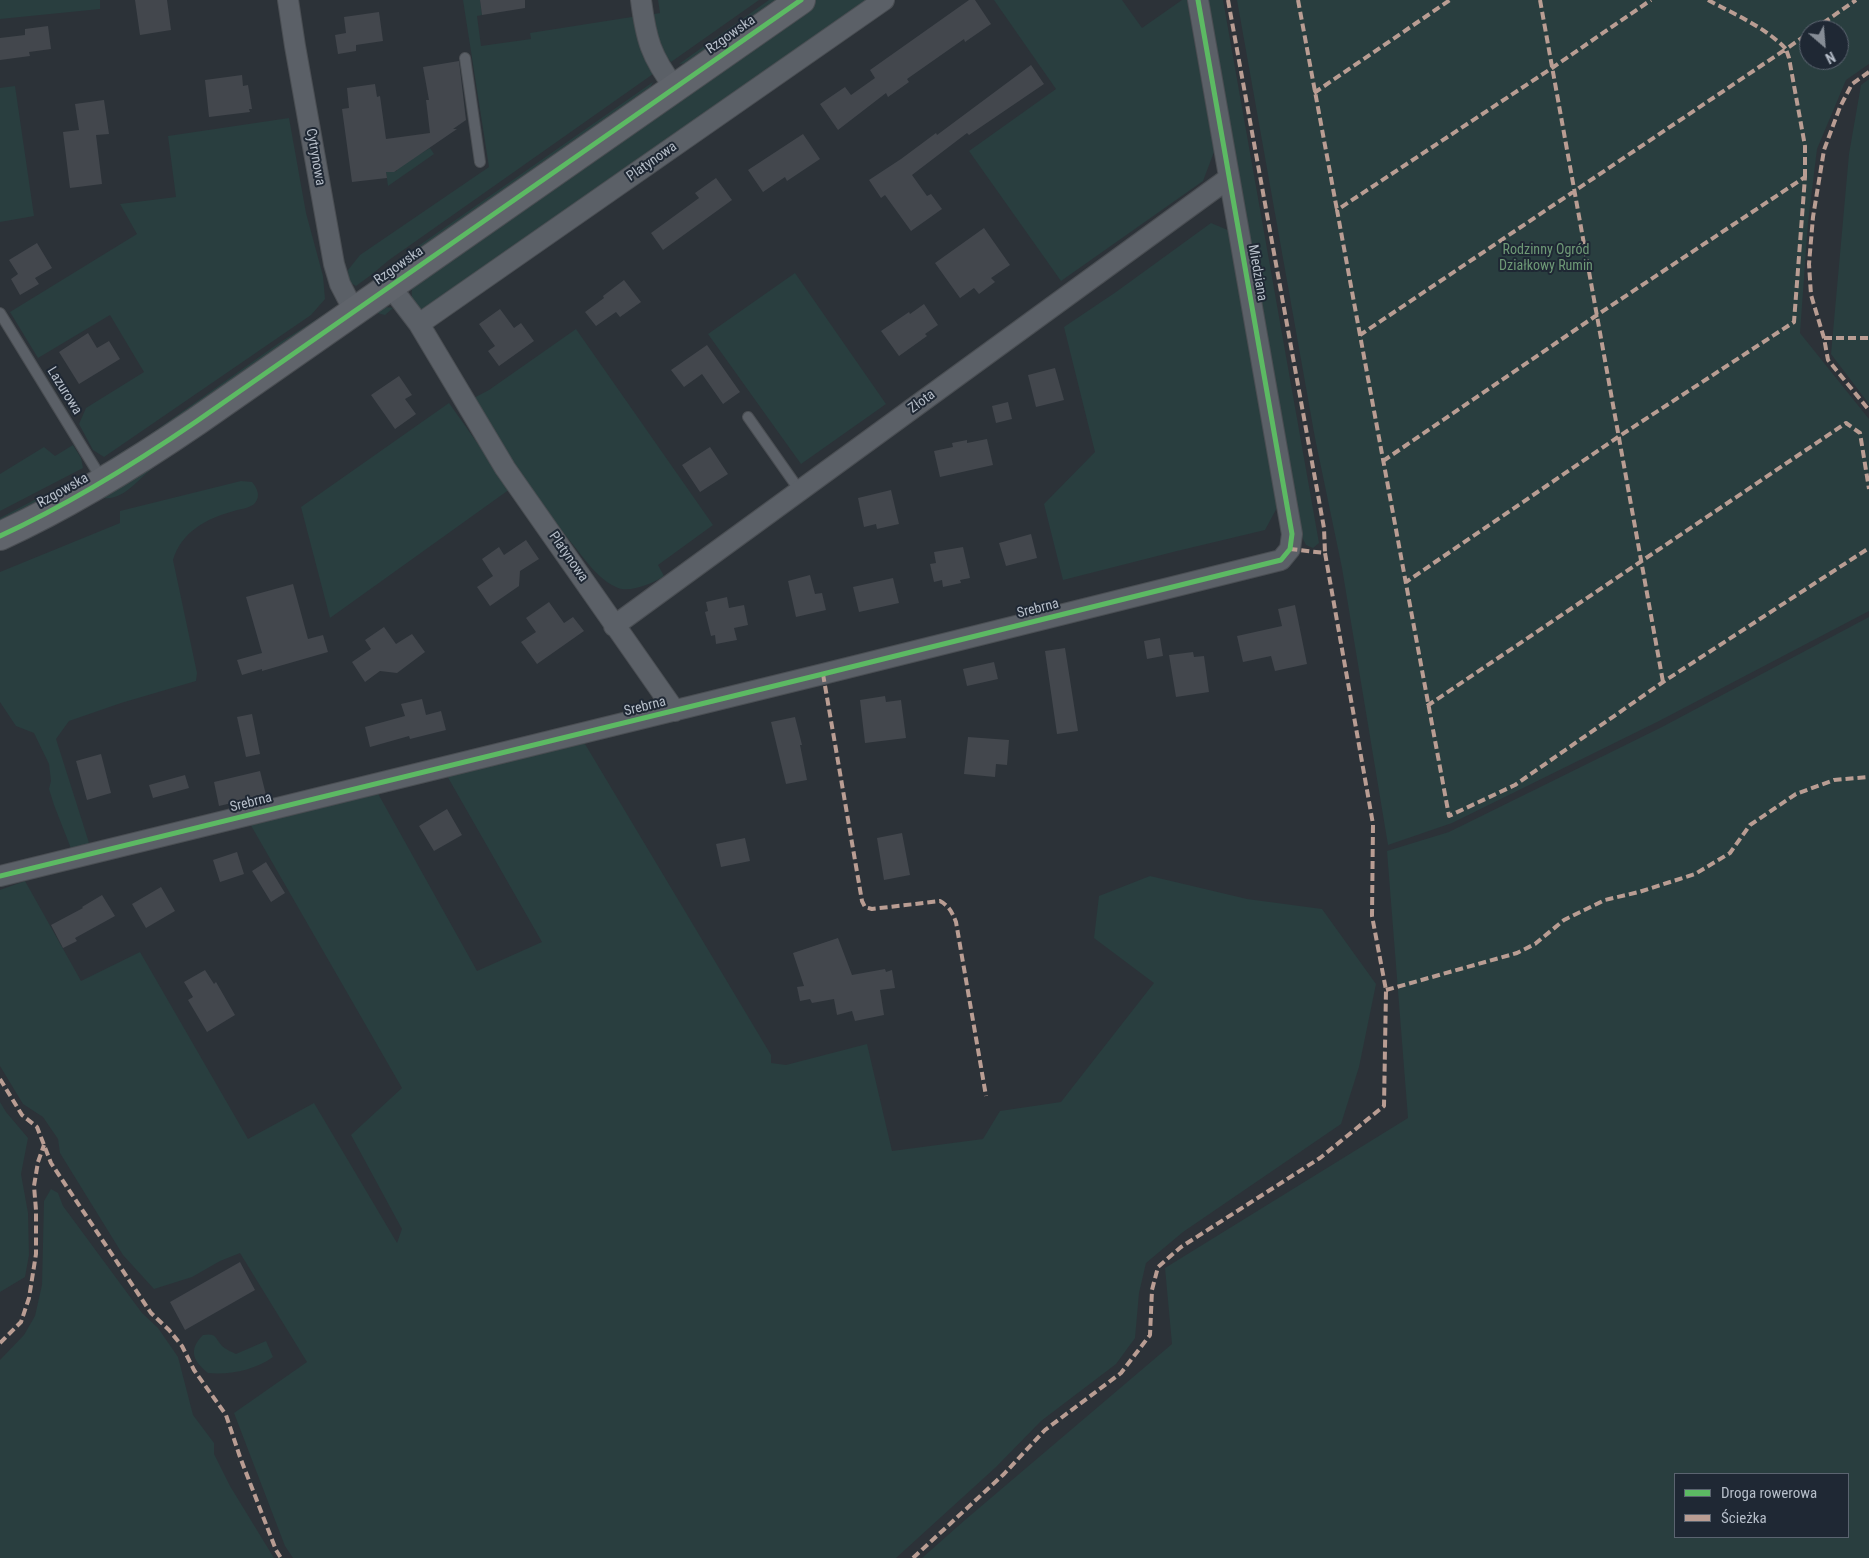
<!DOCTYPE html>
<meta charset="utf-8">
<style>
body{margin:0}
#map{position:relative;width:1869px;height:1558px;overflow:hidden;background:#2c3238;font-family:"Roboto Condensed",sans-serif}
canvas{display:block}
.legend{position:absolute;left:1674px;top:1473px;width:175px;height:65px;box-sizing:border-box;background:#1f2834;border:1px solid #5b6470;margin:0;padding:6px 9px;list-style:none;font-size:15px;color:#b6bec9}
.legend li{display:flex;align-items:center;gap:10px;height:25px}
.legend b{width:25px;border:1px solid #5b6470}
.north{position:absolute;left:1799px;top:20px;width:50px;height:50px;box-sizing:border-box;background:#1f2834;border:1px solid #5b6470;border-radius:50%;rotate:153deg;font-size:14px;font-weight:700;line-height:20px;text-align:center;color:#b6bec9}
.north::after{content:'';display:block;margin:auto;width:18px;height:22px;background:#868d96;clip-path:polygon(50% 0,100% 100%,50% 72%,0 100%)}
</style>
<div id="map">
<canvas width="1869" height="1558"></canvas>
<ul class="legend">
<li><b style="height:6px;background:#5cba63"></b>Droga rowerowa</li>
<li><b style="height:6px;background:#b99d93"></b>Ścieżka</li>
</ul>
<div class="north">N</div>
</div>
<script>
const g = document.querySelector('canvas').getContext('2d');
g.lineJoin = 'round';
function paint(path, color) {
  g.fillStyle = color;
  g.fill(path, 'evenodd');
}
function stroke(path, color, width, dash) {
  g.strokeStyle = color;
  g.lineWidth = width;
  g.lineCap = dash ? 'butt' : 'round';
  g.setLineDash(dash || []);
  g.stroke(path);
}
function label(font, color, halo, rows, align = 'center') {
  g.font = font + ' "Roboto Condensed",sans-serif';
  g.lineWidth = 4;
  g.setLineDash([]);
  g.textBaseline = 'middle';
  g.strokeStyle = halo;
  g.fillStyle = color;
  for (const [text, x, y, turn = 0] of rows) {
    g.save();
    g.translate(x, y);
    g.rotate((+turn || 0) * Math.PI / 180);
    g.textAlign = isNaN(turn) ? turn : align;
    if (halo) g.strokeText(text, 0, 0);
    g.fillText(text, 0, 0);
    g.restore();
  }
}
const green = new Path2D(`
 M0,0H100V9L0,19Z
 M463,0H480L482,15L477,16L481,46L531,39L530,33L638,16L653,74L389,260L371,275L356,286L349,282L348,270L360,255L489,167Z
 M658,0H759L671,62L660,49L654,14L660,13Z
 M769,0H780L688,63L679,64Z
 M812,0H872L428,309L418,310C411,299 410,293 414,281Z
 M994,0H1122L1142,28L1182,0H1187L1214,152L1203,181L1061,281L969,151L1056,89Z
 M1204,0H1223L1319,543L1313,548L1306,545L1300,533Z
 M1237,0H1869V64L1846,80L1817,149L1808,223L1800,333L1869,419V611L1659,721L1452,823L1388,845L1342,568L1315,438ZM1809,30H1839V60H1809Z
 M1869,79V404L1831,354L1849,154L1861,85Z
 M653,82L648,92L370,287H364L387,271L394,263Z
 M15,86L34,216L0,222V88Z
 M289,118L306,213L323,276L325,299L311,315L104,457L93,450L79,424L86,408L144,372L110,315L38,358L10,312L137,234L120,204L176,197L168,136Z
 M430,148L434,154L388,186L386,172L397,171L396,168Z
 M1211,223L1230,231L1279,504L1265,530L1177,551L1063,580L1044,504L1095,452L1064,327L1116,292Z
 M795,273L886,404L801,464L708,334Z
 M379,306L393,308L385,315L377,313C304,364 231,415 157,465C140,476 125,501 103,498L102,494Z
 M331,310L332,311L120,460L110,459L142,440L279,343Z
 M576,329L713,525L658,565L664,576C654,583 630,593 618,588C599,580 586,561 574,546C536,500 504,449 470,400L489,390Z
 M449,403L510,489L330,618L301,507Z
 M73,445L81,458L83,468L0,511V474L44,447L55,456Z
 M82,475L76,485L0,524V518Z
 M241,481L252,482C257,488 261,496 255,503C251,508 240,509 234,511C207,518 181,532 173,560L197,673L196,681L121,703L69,721L56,739L90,846L72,851L54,805L49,789L51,781L49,764L34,733L16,726L0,702V572L120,523V511Z
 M1869,617V1558H922L965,1520L1172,1344L1165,1268L1408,1118L1387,851L1449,832L1662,727ZM1675,1474H1848V1537H1675Z
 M582,739L771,1055V1063L786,1065L867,1044L892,1151L983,1139L1000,1111L1061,1102L1154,983L1094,938L1099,896L1150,876L1247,899L1322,909L1376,984L1359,1067L1341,1124L1183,1232L1146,1263L1139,1293L1135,1338L1116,1364L1041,1421L996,1467L896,1558H293L285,1546L234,1413L307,1362L240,1253L220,1261L192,1277L154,1289L123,1255L60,1153L58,1139L43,1117L23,1104L0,1066V890L25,881L81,981L140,952L248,1139L314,1103L397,1243L402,1229L351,1135L402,1088L249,822L376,790L477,971L542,942L446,774Z
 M0,1102L6,1112L28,1138L21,1174L28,1213L29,1255L25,1277L0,1292Z
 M51,1189L58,1193L63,1206L142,1313L158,1328L178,1357L193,1415L214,1443V1454L230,1486L274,1558H0V1360L24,1335L35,1316L42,1285L44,1201Z
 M203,1335C217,1333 214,1337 222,1346C225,1349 232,1352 236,1354L266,1341L273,1357C255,1370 230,1375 208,1373C193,1361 188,1350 203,1335Z`);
const building = new Path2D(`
 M135,0H167L171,30L140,35Z
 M480,0H525V8L482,15Z
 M969,0H975L991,24L965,42L964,39L907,79L909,82L888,97L886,93L838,130L820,104L845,87L851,95L875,78L870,70Z
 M379,12L383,41L356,45V51L338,54L335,35L346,33L344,17Z
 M48,26L51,49L29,52L30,56L0,60V38L25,35V29Z
 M459,61L466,120L453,129H457L394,172H386L387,178L352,182L342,109L349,108L347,88L375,84L377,97L380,96L386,139L430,133L426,100H429L423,67Z
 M1031,65L1044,84L969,135L967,133L912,175L927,196L931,194L942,209L911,231L885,195L881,198L869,180L901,159L936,133L937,135Z
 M242,75L243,86L248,85L252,109H249L250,112L209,117L205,80Z
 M104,100L109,134L96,135L102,184L70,188L63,132L79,130L75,104Z
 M803,134L820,159L787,181L785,177L763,192L748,170Z
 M716,178L732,200L663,250L651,233L699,198L695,193Z
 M984,228L1010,265L991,278L995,282L979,294L974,288L960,298L935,263Z
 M37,243L52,268L35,278L39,284L20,295L11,279L18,274L9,260Z
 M624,280L641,302L620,317L616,312L596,326L585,312L604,298L603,296Z
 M924,304L938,325L925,334L927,336L899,356L881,331L909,312L910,314Z
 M500,309L514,328L521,323L534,341L499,366L488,351L495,346L479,324Z
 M88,333L97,348L109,341L120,359L79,384L59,352Z
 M707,345L740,392L723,404L702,374L684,387L671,370Z
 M1055,368L1064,400L1036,407L1028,375Z
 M399,376L412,395L405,399L416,414L395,429L371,395Z
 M1008,402L1012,419L996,423L992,406Z
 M987,439L993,465L940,477L934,451L953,447L952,443L967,440V443Z
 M710,447L728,474L700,492L682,465Z
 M891,490L899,524L877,529L876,524L864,527L858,498Z
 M1031,534L1037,558L1006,566L999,543Z
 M526,540L539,559L520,571L519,586L490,606L477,587L493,576L482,559L499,547L504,555Z
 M963,547L970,578L960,580L961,583L943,587L942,580L934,582L930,564L936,563L934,552Z
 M810,575L815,594L822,593L826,610L796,617L788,581Z
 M893,578L899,603L859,612L853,587Z
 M293,584L308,639L323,635L328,652L262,671V669L242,675L237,660L262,653L246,597Z
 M727,597L729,608L744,605L748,625L734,628L737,640L716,644L715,635L711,636L705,612L708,611L706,602Z
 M549,602L564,623L573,617L584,631L537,664L521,642L536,632L526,618Z
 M1295,605L1307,664L1275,671L1271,656L1243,662L1237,636L1282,626L1278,609Z
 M384,627L396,644L412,634L425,652L397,673L380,671L365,682L352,662L371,649L365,640Z
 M1160,638L1163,656L1147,659L1144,641Z
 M1065,648L1078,731L1057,734L1045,651Z
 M1193,652L1194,657L1204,656L1209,692L1176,697L1169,655Z
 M994,662L998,679L967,686L963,669Z
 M885,696L886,702L901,700L906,738L865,743L860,700Z
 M422,699L426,715L441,711L446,730L410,739L409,736L370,747L365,727L405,716L401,704Z
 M252,714L260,754L246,757L237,717Z
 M795,717L802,745H800L807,780L786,784L771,722Z
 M968,737L1009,740L1007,765L996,764L995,777L964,774Z
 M101,754L111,793L87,800L76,761Z
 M260,771L266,795L219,806L214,782Z
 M185,775L189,788L153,798L149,785Z
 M447,809L462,835L434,851L419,826Z
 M902,833L910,875L884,880L877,838Z
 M745,838L750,861L721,867L716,844Z
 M237,852L244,874L220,882L213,860Z
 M266,862L285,893L271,902L252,871Z
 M161,887L175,911L146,928L132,904Z
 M102,895L115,916L75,938L77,941L63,948L51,925L83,908L82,907Z
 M838,938L852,975L885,969L886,972L892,970L895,988L880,990L884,1015L855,1021L852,1011L837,1015L834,999L812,1003L810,999L800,1001L797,987L804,986L793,953Z
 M205,970L214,984L216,982L235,1015L207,1032L188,1000L193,997L184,982Z
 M240,1262L255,1290L185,1330L170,1302Z`);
const lane = new Path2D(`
 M465,58L480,162
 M0,313L103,481
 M748,417L800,491`);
const street = new Path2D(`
 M288,0L295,46L334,264L340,284L354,311
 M641,0C646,39 651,57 675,88
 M390,286L419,324L505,468L675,711
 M419,324L884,0
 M614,626L1229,178
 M0,876L823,674L1281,560L1290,549L1292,534L1198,0`);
const secondary = new Path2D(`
 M0,536C70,504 134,464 197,421L801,0`);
const quiet = new Path2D(`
 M1228,0L1324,528L1325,553
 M1298,0L1337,210
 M1540,0L1663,682
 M1708,0C1734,14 1765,27 1786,49L1809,33
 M1813,30L1856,0
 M1869,72L1852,84L1840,107L1824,150L1813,217L1809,264L1811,295L1824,338L1828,360L1869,410
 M1314,93L1450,0
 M1805,177V146L1789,58L1786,49L1360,335L1449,816L1515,785L1663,682L1869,548
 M1360,335L1337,210L1552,68L1651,0
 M1824,338H1869
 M1383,461L1597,315L1805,177L1794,322L1618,437L1406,582
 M823,674L862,901L865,907L872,909L940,901C949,906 952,912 956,922L986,1096
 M1427,706L1846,423L1860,433L1869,489
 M1386,990L1517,953L1535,944L1564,920L1605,900L1639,892L1695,874L1730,853L1750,825L1796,794L1834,780L1869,777
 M0,1079L22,1115L37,1127L51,1163L151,1313L169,1330L182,1346L194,1370L226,1415L240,1457L276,1550L281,1558
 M0,1343L21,1322L29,1298L36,1254V1210L34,1186L38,1162L44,1145
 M913,1558L1004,1474L1045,1430L1121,1373L1150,1335L1152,1290L1158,1267L1181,1247L1320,1158L1384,1106L1386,990L1372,916L1373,824L1325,553L1290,549`);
const cycleway = new Path2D(`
 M0,536C70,504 134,464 197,421L801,0
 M0,876L823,674L1281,560L1290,549L1292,534L1198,0`);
const streetNames = [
 ["Rzgowska",731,35,-35],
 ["Cytrynowa",315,157,80],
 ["Platynowa",652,162,-35],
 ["Rzgowska",399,266,-35],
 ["Miedziana",1257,273,80],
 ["Lazurowa",64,391,58],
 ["Złota",922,402,-36],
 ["Rzgowska",63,491,-29],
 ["Platynowa",568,557,55],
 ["Srebrna",1038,609,-14],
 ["Srebrna",645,707,-14],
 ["Srebrna",251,803,-14]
];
const parkNames = [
 ["Rodzinny Ogród",1546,250],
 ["Działkowy Rumin",1546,266]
];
paint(green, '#293e3f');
paint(building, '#43474d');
stroke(lane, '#4a4e53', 12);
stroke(street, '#4a4e53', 22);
stroke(secondary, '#4a4e53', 30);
stroke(lane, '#5b6067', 10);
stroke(street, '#5b6067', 20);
stroke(secondary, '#60646b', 28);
stroke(quiet, '#b99d93', 4, [8, 4]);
stroke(cycleway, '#5cba63', 5);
label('14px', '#b6bec9', '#1f2834', streetNames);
label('14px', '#6e9976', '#1f2834', parkNames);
</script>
